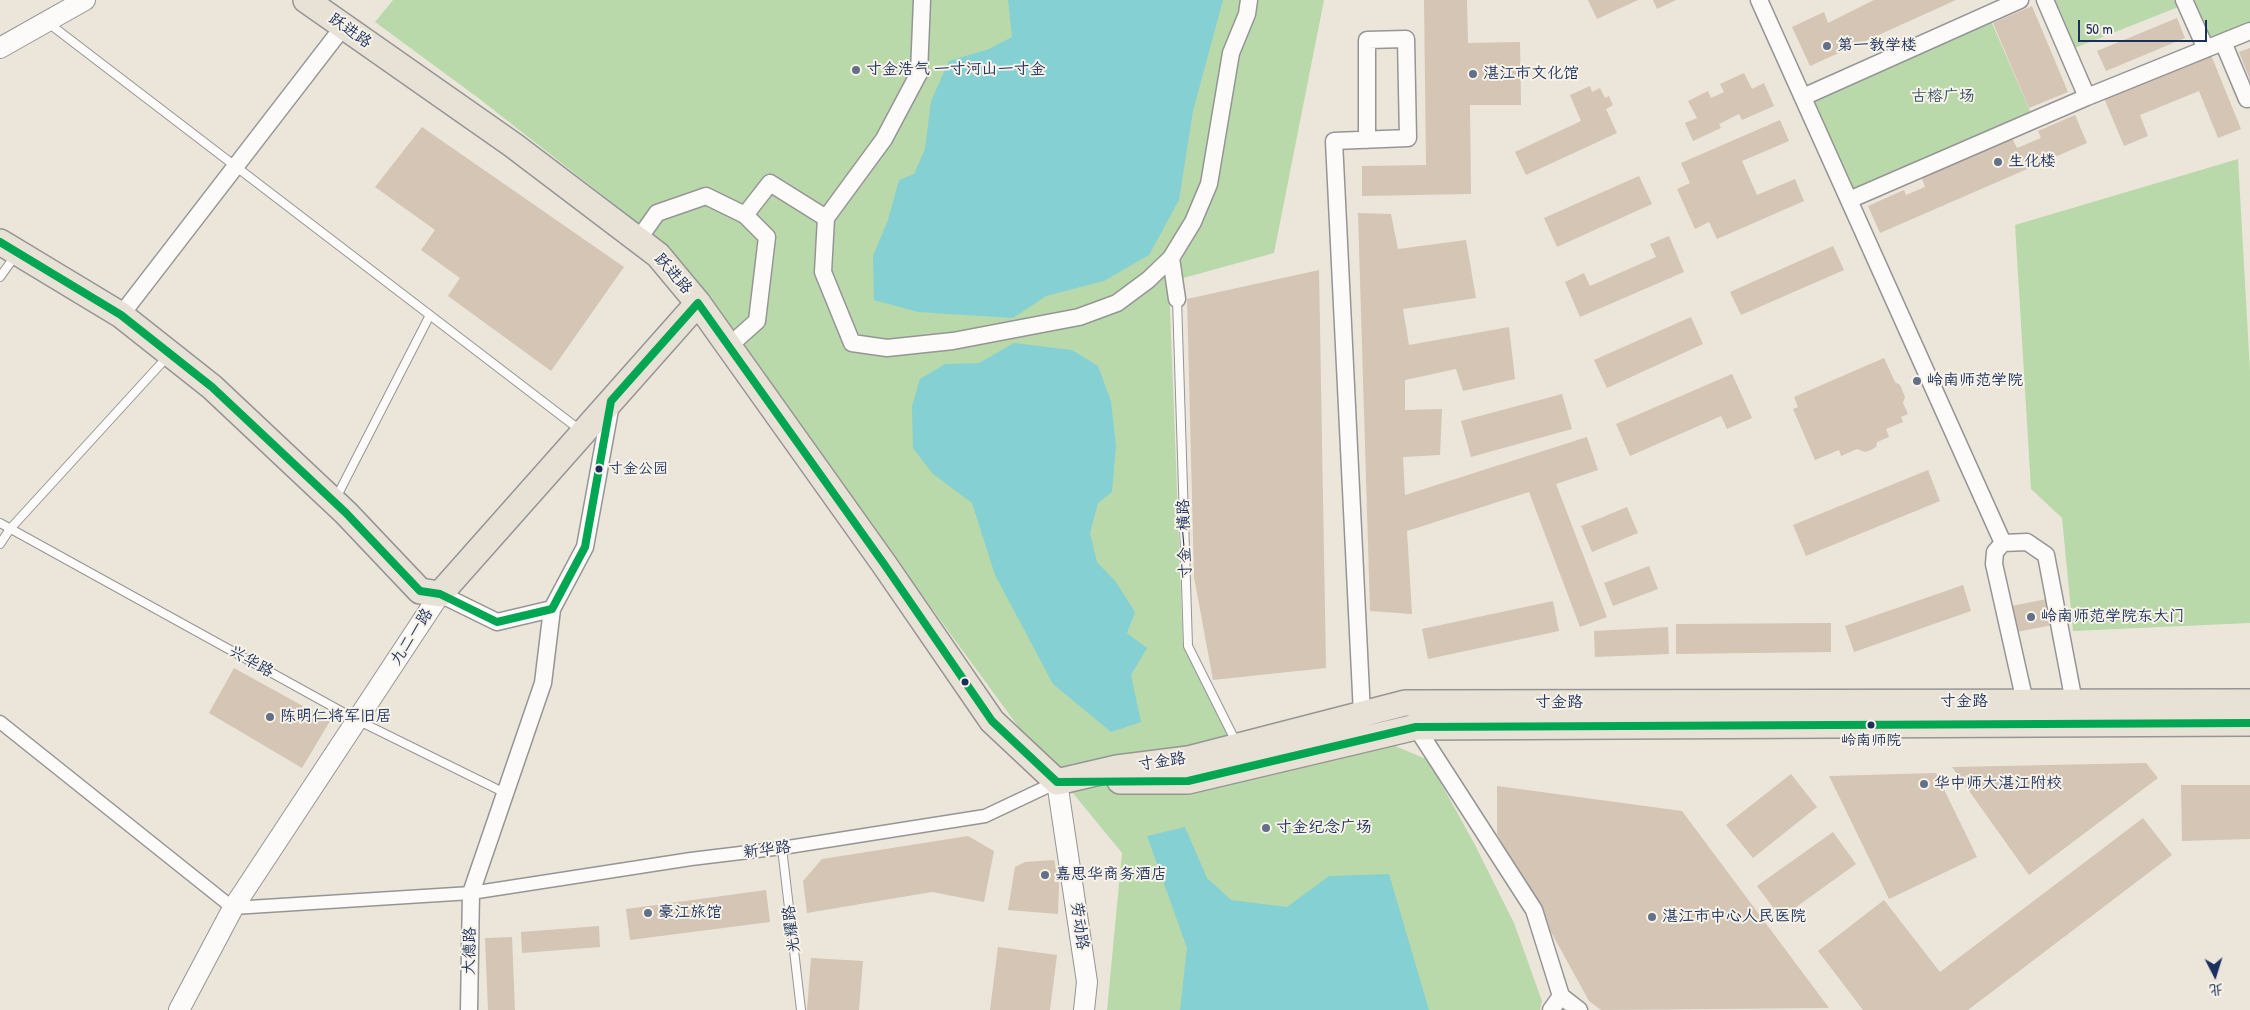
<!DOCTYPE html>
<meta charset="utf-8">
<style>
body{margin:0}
#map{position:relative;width:2250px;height:1010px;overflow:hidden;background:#ece6da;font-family:"Patrick Hand","LXGW WenKai TC",sans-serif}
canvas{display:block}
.north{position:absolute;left:2190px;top:950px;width:50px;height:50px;-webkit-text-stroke:4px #f7f3e8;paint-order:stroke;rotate:175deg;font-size:14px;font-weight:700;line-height:20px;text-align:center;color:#1b2f5e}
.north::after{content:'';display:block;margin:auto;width:18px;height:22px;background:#1b2f5e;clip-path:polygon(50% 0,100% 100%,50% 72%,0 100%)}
.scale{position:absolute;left:2078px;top:20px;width:129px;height:22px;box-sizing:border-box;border:2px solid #1b2f5e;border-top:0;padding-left:6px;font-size:15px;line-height:18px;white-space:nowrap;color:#1b2f5e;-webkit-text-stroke:4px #f7f3e8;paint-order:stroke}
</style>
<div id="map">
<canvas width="2250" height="1010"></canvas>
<div class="north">北</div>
<div class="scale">50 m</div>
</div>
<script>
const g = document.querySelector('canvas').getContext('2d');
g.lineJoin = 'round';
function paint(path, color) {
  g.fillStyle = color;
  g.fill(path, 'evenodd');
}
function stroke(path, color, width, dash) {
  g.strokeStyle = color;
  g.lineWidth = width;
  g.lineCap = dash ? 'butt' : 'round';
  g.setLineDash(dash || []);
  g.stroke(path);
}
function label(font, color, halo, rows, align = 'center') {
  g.font = font + ' "Patrick Hand","LXGW WenKai TC",sans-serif';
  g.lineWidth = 4;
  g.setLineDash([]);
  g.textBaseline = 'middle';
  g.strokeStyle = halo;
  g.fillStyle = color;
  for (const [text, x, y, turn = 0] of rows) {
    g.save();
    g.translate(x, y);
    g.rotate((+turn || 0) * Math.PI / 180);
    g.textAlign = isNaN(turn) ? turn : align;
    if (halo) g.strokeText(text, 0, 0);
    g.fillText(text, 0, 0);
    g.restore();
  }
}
const green = new Path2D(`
 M393,0H1324L1274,253L1169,282L1183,646L1257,775L1386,742L1428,760L1474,843L1514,923L1542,1001L1540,1010H1107L1122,853L1017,725L665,244L477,97L375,22Z
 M2045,0H2250V31L2206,49L2186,4L2067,51Z
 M1988,14L2034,120L1849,200L1803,97Z
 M2238,159L2250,371V623L2073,631L2062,518L2031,489L2015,225Z`);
const water = new Path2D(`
 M1008,0H1223L1193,111L1179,200L1149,255L1104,281L1046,296L1013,318L918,312L874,300L873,256L888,220L899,180L914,174L925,149L931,101L949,61L989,49L1012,37Z
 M1014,343L1072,350L1098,366L1111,401L1116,446L1112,492L1098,503L1090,533L1097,562L1116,582L1135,612L1127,633L1147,648L1131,675L1141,722L1111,732L1053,684L995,575L972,503L933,474L913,448L912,406L920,379L945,364L979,363Z
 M1185,827L1207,878L1231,900L1287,907L1329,876L1389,874L1429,1010H1180L1187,948L1147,836Z`);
const building = new Path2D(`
 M1424,0H1467L1468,43L1520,42L1521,105H1470L1471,194L1362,196V166L1426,165Z
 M1588,0H1638L1597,19Z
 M1653,0H1676L1657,9Z
 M1874,0H1956L1810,66L1792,27L1824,12L1828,23Z
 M2032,6L2068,92L2029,108L1993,23Z
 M2177,18L2185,38L2106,71L2097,51Z
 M2250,48V80L2239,52Z
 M2211,55L2241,129L2218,138L2199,91L2140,115L2148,136L2124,146L2104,98Z
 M1744,73L1752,89L1764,83L1774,106L1742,120L1739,114L1719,124L1721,128L1693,141L1685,123L1697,118L1688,101L1708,91L1711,98L1724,92L1720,84Z
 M1590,86L1592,92L1600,88L1605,98L1609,96L1613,105L1606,109L1617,133L1526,175L1515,152L1581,121L1570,95Z
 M2075,115L2087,143L1880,233L1868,206L1904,190L1906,195L1925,187L1921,176L2011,136L2017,148L2041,138L2038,131Z
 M1780,120L1789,141L1742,161L1757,195L1795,179L1804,201L1717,239L1709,222L1695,229L1677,189L1690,183L1681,163Z
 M422,127L624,267L551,371L448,296L460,278L421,250L435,230L375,187Z
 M1639,176L1652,204L1557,247L1544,218Z
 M1358,213L1391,214L1398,249L1466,240L1476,298L1403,309L1409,345L1509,327L1515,379L1463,391L1456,369L1405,380V410L1442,409L1440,455L1403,457L1405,495L1587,437L1598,470L1556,484L1607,617L1580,627L1529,492L1407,531L1412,614L1370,611Z
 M1669,236L1684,272L1580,317L1565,282L1584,273L1590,286L1656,257L1650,244Z
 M1833,246L1844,270L1741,315L1730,292Z
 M1319,270L1326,668L1213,680L1194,577L1187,299Z
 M1691,317L1703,344L1607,388L1594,360Z
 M1884,358L1895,382L1900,385L1905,397L1903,403L1908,414L1901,417L1903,422L1886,429L1889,437L1877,442L1876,447L1871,450L1865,452L1857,449L1841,456L1839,450L1815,460L1793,409L1798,407L1794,397Z
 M1732,374L1752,418L1727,429L1721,416L1630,456L1616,424Z
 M1562,394L1572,429L1471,457L1461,421Z
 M1928,470L1940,501L1806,556L1793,525Z
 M1627,507L1638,533L1592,552L1581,526Z
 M1649,566L1658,589L1613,606L1604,583Z
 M1963,585L1971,611L1854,652L1845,626Z
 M2052,598L2057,624L2012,633L2006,607Z
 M1553,601L1559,631L1428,659L1422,629Z
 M1831,623V652L1676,654V624Z
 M1668,627L1669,654L1595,657L1594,631Z
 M234,668L330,721L302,768L209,713Z
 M2146,763L2158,778L2029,875L1952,767Z
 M1936,773L1977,857L1889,899L1829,776Z
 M1791,774L1817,807L1753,858L1726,825Z
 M2181,785H2250V839L2182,841Z
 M1497,786L1682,811L1829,1008L1601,1010L1589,1001L1497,834Z
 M2143,818L2172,855L1968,1010H1863L1818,951L1884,900L1940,972Z
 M1833,832L1856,864L1781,918L1757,886Z
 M968,836L994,851L984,902L932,892L807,913L803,881L822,859Z
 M1054,860L1059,884L1058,914L1008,910L1015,867L1025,862Z
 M766,890L770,922L630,940L626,909Z
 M599,926L600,947L522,953L521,932Z
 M512,937L515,1010H488L485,938Z
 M998,947L1057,955L1050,1010H990Z
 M811,958L863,961L859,1010H807Z`);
const service = new Path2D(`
 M47,22L580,430
 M0,277L15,256
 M1177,299L1188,646L1236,742
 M336,498L430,315
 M0,523L357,720L505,793
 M0,544L10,529L168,356
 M782,848L801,1010`);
const pedestrian = new Path2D(`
 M0,722L233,908L471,893L691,859L782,848L985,816L1057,782`);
const minor = new Path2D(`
 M1759,0L2003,543
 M2045,0L2087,97
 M2184,0L2206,49
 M2223,42L2247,99
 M1803,97L2020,0
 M1849,200L2087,97L2250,31
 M826,218L823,272L852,343L887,348L953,341L1079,317L1117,303L1148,280L1171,258
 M638,240L657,213L706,196L745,215
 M1177,299L1171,258L1193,222L1209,184L1231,53L1247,14L1249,0
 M121,315L343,27
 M729,346L757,321L767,237L745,215L770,183L826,218L884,139L919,73L922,0
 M440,594L497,622L552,609L585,547L611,404
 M2025,702L1994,564L1995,552L2003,543L2027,542L2046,555L2074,702
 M1362,714L1334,141L1408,138L1406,39L1367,40V140
 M1416,727L1534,910L1561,996L1551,1010
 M1561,996L1579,1010
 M469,1010L471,893L543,683L552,609`);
const tertiary = new Path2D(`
 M0,48L85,0
 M1057,782L1087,982L1084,1010
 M179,1010L233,908L440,594`);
const primary = new Path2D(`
 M306,0L513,145L658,255L698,303L884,564L992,721L1057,782
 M0,242L121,315L212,387L346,513L420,591L440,594L698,303
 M1120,781H1188L1416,727L2250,723
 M1057,782L1117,768L1188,759L1405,703L2250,702`);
const bus1 = new Path2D(`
 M0,242L121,315L212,387L346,513L420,591L440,594L497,622L552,609L585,547L611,401L698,303L884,564L992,721L1057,782L1188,781L1416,727L2250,723`);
const markers = [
 [1827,46,5,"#646f89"],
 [856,70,5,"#646f89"],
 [1473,74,5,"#646f89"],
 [1998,162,5,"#646f89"],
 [1917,381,5,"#646f89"],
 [599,469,4.5,"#1b2f5e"],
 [2031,617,5,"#646f89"],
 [965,682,4.5,"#1b2f5e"],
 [270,717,5,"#646f89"],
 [1871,725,4.5,"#1b2f5e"],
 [1924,784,5,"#646f89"],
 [1266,828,5,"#646f89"],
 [1045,875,5,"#646f89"],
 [648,913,5,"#646f89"],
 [1652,917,5,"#646f89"]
];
const busNames = [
 ["寸金公园",608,469],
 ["岭南师院",1871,741,"center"]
];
const streetNames = [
 ["跃进路",350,31,35],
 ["跃进路",673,274,49],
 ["寸金一横路",1185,539,-92],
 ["九二一路",412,637,-57],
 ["兴华路",251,662,29],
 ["寸金路",1964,702],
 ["寸金路",1559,703],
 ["寸金路",1162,762,-8],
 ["新华路",767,850,-7],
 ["劳动路",1079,926,82],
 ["光耀路",792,929,-97],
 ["大德路",470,951,-89]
];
const poiNames = [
 ["第一教学楼",1837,46],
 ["寸金浩气 一寸河山一寸金",866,70],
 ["湛江市文化馆",1483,74],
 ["生化楼",2008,162],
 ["岭南师范学院",1927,381],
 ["岭南师范学院东大门",2041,617],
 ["陈明仁将军旧居",280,717],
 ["华中师大湛江附校",1934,784],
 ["寸金纪念广场",1276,828],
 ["嘉思华商务酒店",1055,875],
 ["豪江旅馆",658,913],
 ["湛江市中心人民医院",1662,917]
];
const parkNames = [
 ["古榕广场",1943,97]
];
paint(green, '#b9d9ab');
paint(water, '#85d0d2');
paint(building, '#d4c5b4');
stroke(service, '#959596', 10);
stroke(pedestrian, '#959596', 15);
stroke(minor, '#959596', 19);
stroke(tertiary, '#959596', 22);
stroke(primary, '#959596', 28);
stroke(service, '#fcfbf9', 8);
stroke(pedestrian, '#fcfbf9', 12);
stroke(minor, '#fcfbf9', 16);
stroke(tertiary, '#fcfbf9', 20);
stroke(primary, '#e8e2d6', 25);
stroke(bus1, '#00a651', 8);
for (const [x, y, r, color] of markers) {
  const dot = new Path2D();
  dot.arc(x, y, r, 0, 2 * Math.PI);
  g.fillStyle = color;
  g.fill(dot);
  stroke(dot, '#f7f3e8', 2);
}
label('15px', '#1b2f5e', '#f7f3e8', busNames, 'left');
label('16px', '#1b2f5e', '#f7f3e8', streetNames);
label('16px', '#1b2f5e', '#f7f3e8', poiNames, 'left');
label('16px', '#385768', '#f7f3e8', parkNames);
</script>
